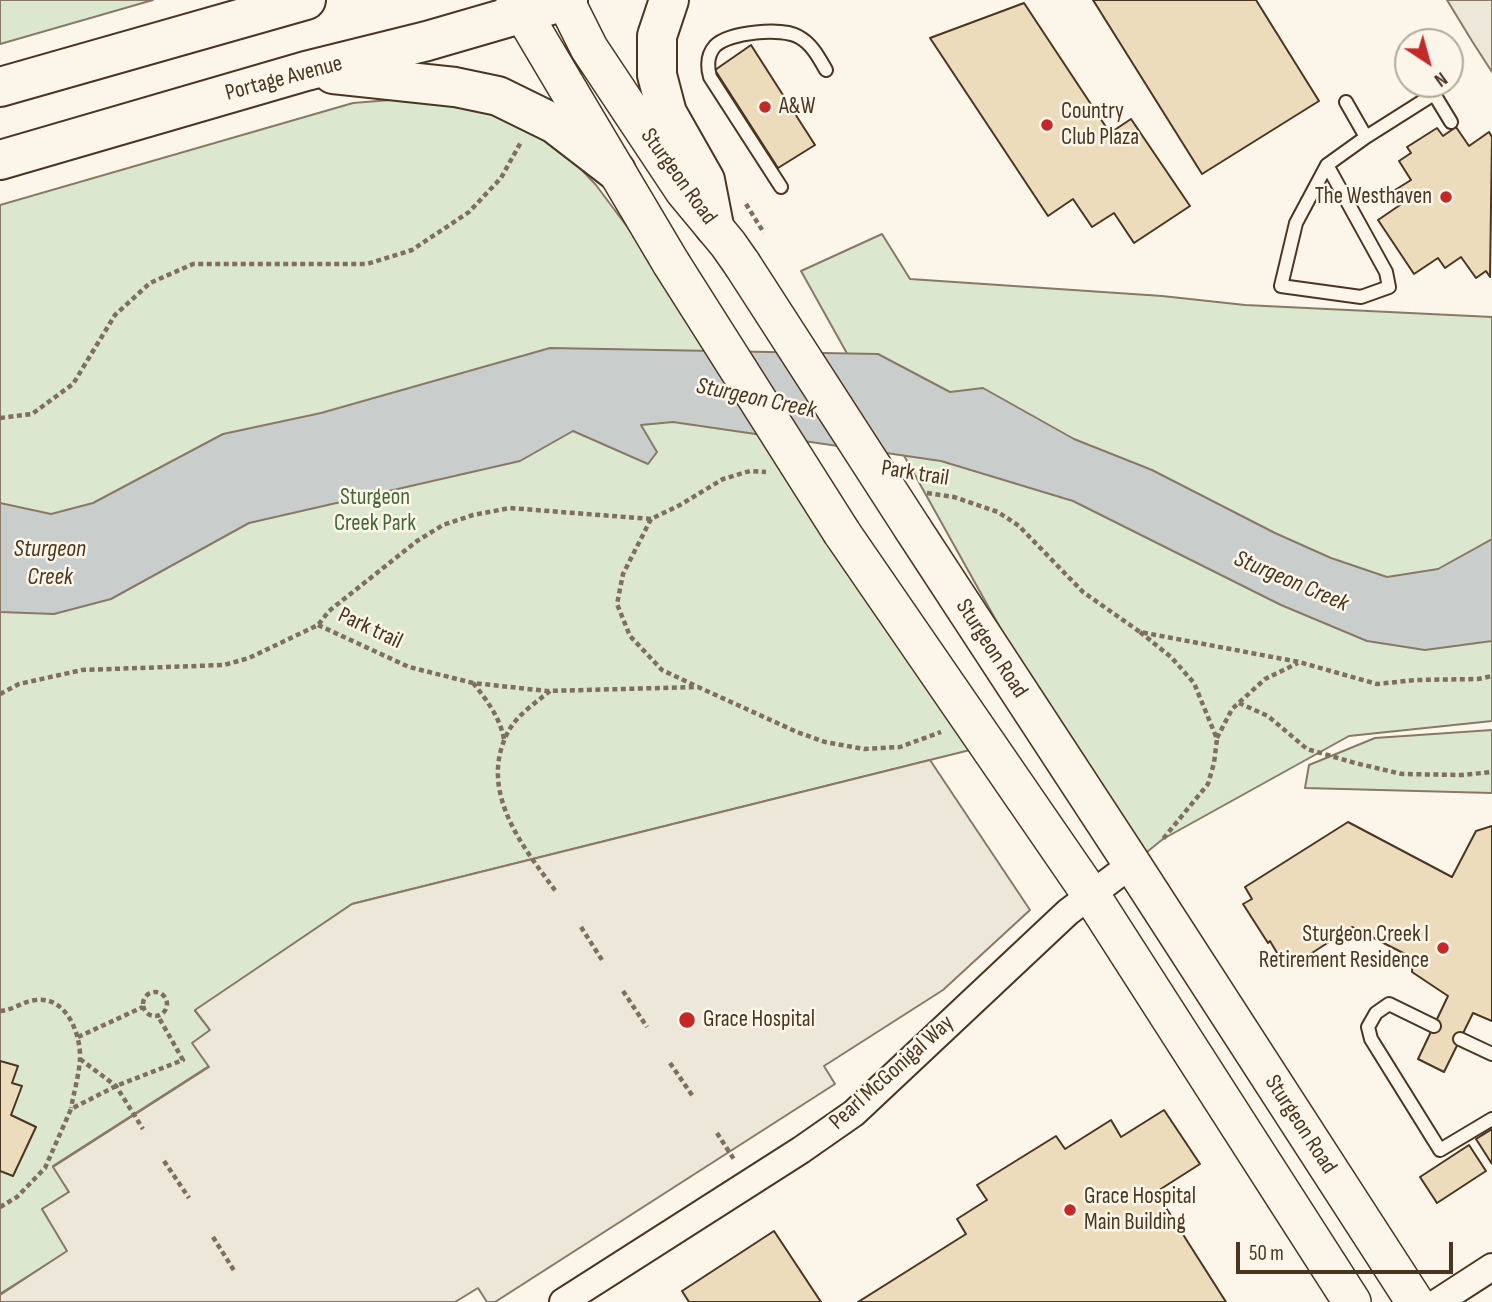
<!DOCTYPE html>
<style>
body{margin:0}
#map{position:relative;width:1492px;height:1302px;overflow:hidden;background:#fbf6e9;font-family:"Sofia Sans Condensed",sans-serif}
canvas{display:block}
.north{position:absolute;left:1394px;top:28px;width:70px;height:70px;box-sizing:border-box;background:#fbf6e9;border:2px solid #b4a999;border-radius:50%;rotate:144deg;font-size:19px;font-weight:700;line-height:28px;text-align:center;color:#4a3520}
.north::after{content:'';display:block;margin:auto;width:24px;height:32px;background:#c62828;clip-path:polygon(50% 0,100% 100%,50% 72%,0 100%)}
.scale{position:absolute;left:1236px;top:1242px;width:217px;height:32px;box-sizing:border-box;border:4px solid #4a3520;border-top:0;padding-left:9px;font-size:21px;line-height:24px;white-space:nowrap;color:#4a3520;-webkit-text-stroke:5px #fbf6e9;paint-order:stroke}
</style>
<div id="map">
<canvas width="1492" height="1302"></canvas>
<div class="north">N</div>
<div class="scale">50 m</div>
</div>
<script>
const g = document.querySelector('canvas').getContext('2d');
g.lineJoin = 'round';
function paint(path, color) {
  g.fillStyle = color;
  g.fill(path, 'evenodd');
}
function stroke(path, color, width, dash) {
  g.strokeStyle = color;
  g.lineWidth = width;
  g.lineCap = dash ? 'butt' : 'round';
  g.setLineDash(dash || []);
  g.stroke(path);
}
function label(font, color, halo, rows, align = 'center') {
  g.font = font + ' "Sofia Sans Condensed",sans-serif';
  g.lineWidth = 5;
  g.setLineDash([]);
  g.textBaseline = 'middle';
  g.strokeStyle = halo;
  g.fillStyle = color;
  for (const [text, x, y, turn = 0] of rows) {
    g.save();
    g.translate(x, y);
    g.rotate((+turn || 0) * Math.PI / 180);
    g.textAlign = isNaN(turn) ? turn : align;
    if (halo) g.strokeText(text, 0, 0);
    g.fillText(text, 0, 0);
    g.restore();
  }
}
const green = new Path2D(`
 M0,0H153L0,44Z
 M403,99L469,104L523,119L558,145L596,185L646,252L986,746L352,904L195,1011L210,1030L209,1066L53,1166L69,1192L42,1209L68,1251L0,1294V205L353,103Z
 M882,234L910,279L1162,296L1245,305L1492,317V721L1349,736L1163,839L1132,864L801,271Z
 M1492,730V793L1305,788L1309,765L1375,738Z`);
const parking = new Path2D(`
 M1447,0H1492V72L1472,41Z
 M930,760L1030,910L943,990L824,1066L835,1084L495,1302H487L478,1288L455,1302H0V1295L67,1251L42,1209L69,1192L53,1167L209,1067L192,1043L210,1030L195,1010L352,904Z`);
const water = new Path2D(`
 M550,348L878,354L950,392L983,388L1074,439L1152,470L1275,533L1331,558L1387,577L1438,569L1492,539V641L1425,650L1367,641L1281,605L1073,501L941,461L673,422L641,425L657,452L648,464L573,431L520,461L249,523L111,599L54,614L0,612V503L51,514L93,503L223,434L321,413Z`);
const building = new Path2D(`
 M1093,0H1256L1319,101L1202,174Z
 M1024,3L1110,133L1131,119L1190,206L1134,243L1114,213L1092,227L1073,199L1048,216L930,38Z
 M751,45L815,145L778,168L715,70Z
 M1456,127L1469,146L1489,132L1492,137L1490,277L1486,271L1476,278L1461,257L1445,268L1438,258L1414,274L1378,220L1403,203L1395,190L1411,180L1399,161L1411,153L1407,147L1437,128L1443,136Z
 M1348,822L1452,877L1476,831L1492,826V1021L1473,1013L1444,1072L1418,1059L1448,996L1412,972L1413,958L1352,927L1292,966L1285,954L1280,958L1270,941L1268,943L1243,904L1252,899L1245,887Z
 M0,1061L18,1066L12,1083L22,1086L11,1115L36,1127L13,1176L0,1171Z
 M1164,1110L1200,1164L1156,1192L1226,1302H858L966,1234L957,1219L987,1200L977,1185L1056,1136L1065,1149L1111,1120L1121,1137Z
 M1492,1129V1164L1476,1139Z
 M1469,1145L1486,1171L1437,1203L1420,1177Z
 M774,1231L821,1302H689L682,1291Z`);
const path = new Path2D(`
 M746,204L764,233
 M0,418L32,414L73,384L115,315L150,283L193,264H367L412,250L469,212L501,178L521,142
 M927,493L954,497L998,512L1019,526L1083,592L1140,632L1299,662L1377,684L1415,680L1478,679L1492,676
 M651,519L623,574L617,604L630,636L662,670L694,685
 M318,625L409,667L473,683L547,691L698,687L797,732L825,742L864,749L900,747L941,732
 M1140,632L1171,657L1194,683L1217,739L1214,763L1208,784L1163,839
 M473,683C487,700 500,718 504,739
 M550,691C535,703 516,716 508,732C477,792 524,848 557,893
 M0,694L19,684L82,670L224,665L249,658L318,625L329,611L417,541L443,525L473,515L510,508L651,519L680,505L723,479L750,471L766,472
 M1239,703L1268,716L1307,749L1355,763L1402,774L1462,775L1492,772
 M1217,738L1232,709L1265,679L1298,663
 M581,927L602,960
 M623,991L647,1027
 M143 1004a12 12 0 1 1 24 0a12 12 0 1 1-24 0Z
 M0,1011C14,1010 23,1001 36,1000C67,996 81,1035 80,1059C79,1075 74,1092 71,1108
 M78,1037L143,1007
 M80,1059L116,1086L143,1129
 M670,1063L694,1098
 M717,1133L735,1161
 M164,1161L189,1198
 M0,1207L17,1197L45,1168L71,1109L116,1086L183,1060L158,1016
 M213,1237L235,1272`);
const service = new Path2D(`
 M1346,102L1366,137L1434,94L1451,122
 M1327,165L1296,223L1281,286L1361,297L1389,287L1386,272L1327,165L1366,137
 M781,187L710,77C707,66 707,55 715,46C729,32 782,27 799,37C812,44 819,58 826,70
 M1434,1026L1389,1004L1376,1013L1368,1027L1371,1039L1440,1150L1492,1119
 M1460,1039L1492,1054`);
const minor = new Path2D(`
 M563,1302L801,1150L854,1113L1068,912L1132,864
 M1438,1302L1492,1267`);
const secondary = new Path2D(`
 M515,0L671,263
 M565,0L589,48L684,191L728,244L742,264
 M913,529L1132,864L1415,1302
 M842,533L1091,895L1352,1302`);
const trunk = new Path2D(`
 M669,0L657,36V75L667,113L705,180L714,226
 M333,74L455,87L498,96L555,124L616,171
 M0,87L306,0
 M0,160L306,71L427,41L568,0`);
const secondaryBridge = new Path2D(`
 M671,263L842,533
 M742,264L913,529`);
const markers = [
 [765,107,7,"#c62828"],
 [1047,125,7,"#c62828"],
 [1446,197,7,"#c62828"],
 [1443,948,7,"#c62828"],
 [687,1020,9,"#c62828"],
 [1070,1210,7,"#c62828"]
];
const streetNames = [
 ["Portage Avenue",284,79,-15],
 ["Sturgeon Road",678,177,54],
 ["Park trail",915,474,9],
 ["Park trail",370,629,25],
 ["Sturgeon Road",991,649,57],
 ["Pearl McGonigal Way",892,1073,-42],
 ["Sturgeon Road",1300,1125,57]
];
const poiNames = [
 ["A&W",779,107],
 ["Country",1061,112],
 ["Club Plaza",1061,138],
 ["The Westhaven",1432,197,"right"],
 ["Sturgeon Creek I",1429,935,"right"],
 ["Retirement Residence",1429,961,"right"],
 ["Grace Hospital",703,1020],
 ["Grace Hospital",1084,1197],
 ["Main Building",1084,1223]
];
const parkNames = [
 ["Sturgeon",375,498],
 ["Creek Park",375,524]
];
const waterNames = [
 ["Sturgeon Creek",756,399,12],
 ["Sturgeon",50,550],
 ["Creek",50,578],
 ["Sturgeon Creek",1291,582,23]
];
paint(green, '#dce7d0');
stroke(green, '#887966', 2);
paint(parking, '#ede7d9');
stroke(parking, '#887966', 2);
paint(water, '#c9cecd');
stroke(water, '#887966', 2);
paint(building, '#ecdcbc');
stroke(building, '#4a3520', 2);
stroke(service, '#4a3520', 16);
stroke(minor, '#4a3520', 30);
stroke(secondary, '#4a3520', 40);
stroke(trunk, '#4a3520', 42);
stroke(path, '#7f6f5c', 4.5, [5, 3.5]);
stroke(service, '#fbf6e9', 12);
stroke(minor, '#fbf6e9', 26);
stroke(secondary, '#fbf6e9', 37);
stroke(trunk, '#fbf6e9', 38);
stroke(secondaryBridge, '#4a3520', 40, []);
stroke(secondaryBridge, '#fbf6e9', 37);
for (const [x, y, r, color] of markers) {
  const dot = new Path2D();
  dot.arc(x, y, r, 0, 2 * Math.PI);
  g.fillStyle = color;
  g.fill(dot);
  stroke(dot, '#fbf6e9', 2.5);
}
label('23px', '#4a3520', '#fbf6e9', streetNames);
label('23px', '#4a3520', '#fbf6e9', poiNames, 'left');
label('23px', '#436837', '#fbf6e9', parkNames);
label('italic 24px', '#4a3520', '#fbf6e9', waterNames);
</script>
